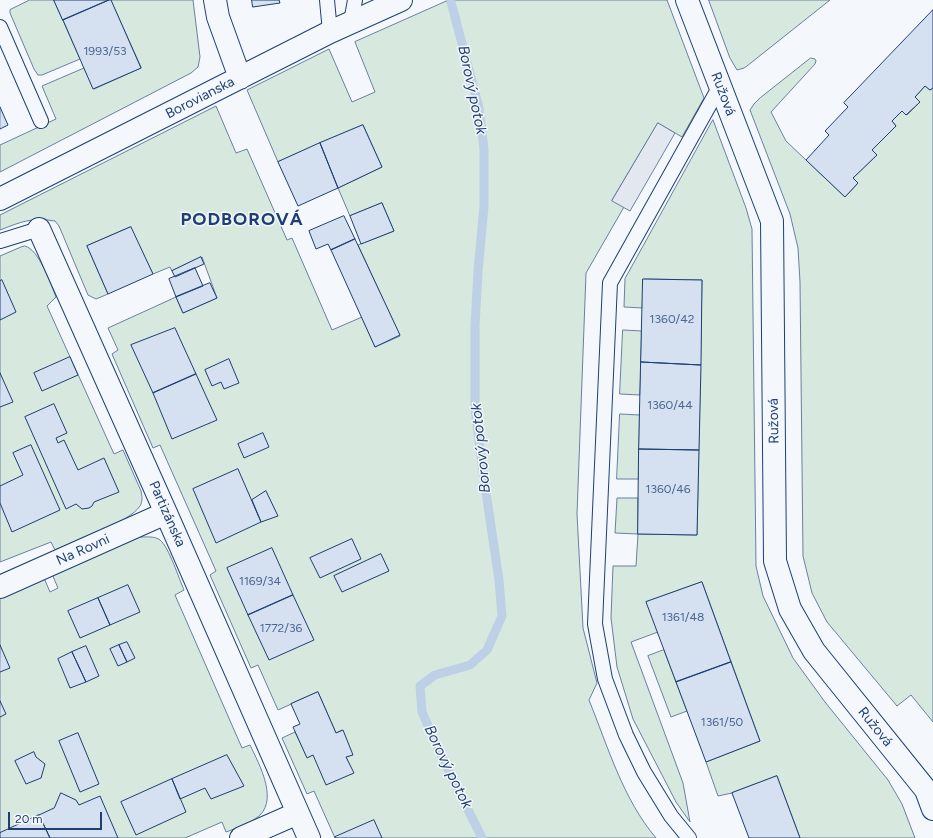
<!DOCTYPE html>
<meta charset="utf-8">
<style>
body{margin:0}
#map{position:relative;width:933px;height:838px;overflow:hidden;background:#f4f7fb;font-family:Figtree,sans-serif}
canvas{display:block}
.scale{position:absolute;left:8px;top:812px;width:94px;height:18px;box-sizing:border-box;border:2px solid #1d3f73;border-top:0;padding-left:5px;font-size:12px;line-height:14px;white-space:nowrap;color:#1d3f73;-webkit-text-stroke:3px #f4f7fb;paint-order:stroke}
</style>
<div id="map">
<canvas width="933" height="838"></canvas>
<div class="scale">20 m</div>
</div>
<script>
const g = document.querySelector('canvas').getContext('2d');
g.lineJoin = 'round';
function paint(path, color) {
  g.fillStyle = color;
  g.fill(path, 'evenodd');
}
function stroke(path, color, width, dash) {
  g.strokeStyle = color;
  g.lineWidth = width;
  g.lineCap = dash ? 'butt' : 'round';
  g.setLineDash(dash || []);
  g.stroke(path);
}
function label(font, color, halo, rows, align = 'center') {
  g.font = font + ' Figtree,sans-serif';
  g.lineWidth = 3;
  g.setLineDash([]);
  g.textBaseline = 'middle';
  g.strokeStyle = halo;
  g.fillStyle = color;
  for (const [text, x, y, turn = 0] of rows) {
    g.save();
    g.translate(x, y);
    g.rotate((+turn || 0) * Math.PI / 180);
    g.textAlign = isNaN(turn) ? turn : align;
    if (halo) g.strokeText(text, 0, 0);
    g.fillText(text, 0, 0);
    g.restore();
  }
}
const green = new Path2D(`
 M30,0H54L80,59L42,75H38L34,69L10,13V10Z
 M111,0H193L200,57L198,67L191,73L0,172V145L56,119L42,86L84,68L94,89L141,68Z
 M449,0H667L704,98L682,137L658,123L612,200L624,207L586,273L577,514L583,628L597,683L589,700C608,747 623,799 656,838H335L314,791L307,794L282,738L295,732L307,757L313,755L353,773L346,757L352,755L342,730L336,733L318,692L278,710L258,665L251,668L210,575L216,571L160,445L153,448L112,354L118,350L108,328L176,297L183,313L217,298L202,257L172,271L170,267L153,274L130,227L87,246L108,294L96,299L88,295L59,226L55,221C31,217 21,222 0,230V215L216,106L236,153L247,149L287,240L292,238L332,330L362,317L375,347L400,336L358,245L394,231L382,203L350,216L338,188L382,167L363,125L278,162L247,90L329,49L352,102L375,92L355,42Z
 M709,0H830L747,66L744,68L737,70L730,58Z
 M811,58L815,59L816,61L815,64L771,112L786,141L845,197L858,183L853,178L877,155L872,150L896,126L892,121L902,111L907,115L920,102L915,97L925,86L930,90L933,88V722L911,695L897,706L827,622L812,593L803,556L800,282L798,248L790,214L750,110L754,104L760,98Z
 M713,120L746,208L752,229L756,566L763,596L793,658L825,702L888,780L902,804L915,838H800L777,776L732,793L718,796L706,762L760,741L702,582L647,602L658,632L631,642L683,783L690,822L676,802L633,719L617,667L611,618L613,566H636L638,534L615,533L617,498H638V534L697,535L702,280L644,279L643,308L624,307L625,279Z
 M25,246C39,249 51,285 56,297L47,306L114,454L123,450L141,491C142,496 143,501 140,506C130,522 74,542 55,550L51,542L0,562V256L21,247Z
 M623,330L642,331L640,395L620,394Z
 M620,414L640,415L639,479H617Z
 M141,537C147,537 155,536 160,540C169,547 179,579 184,590L175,595L242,748L250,745C259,764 281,803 255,819C247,825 236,828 226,832L222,822L185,838H0V597L44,578L50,592L58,588L52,574L128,540Z
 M664,650L687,711L671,717L648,656Z`);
const parking = new Path2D(`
 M658,123L675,133L630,211L612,201Z`);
const stream = new Path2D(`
 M451,2L479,108L484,149V206L478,271L475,326V409L483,472L499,580L502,616L487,650L470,665L435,675L420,686L422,712L443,759L482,838`);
const building = new Path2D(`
 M54,0H109L63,20Z
 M109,0H111L141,68L93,89L63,20Z
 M252,0H279L280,3L253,7Z
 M933,10V88L930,90L925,86L915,97L920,102L906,115L902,111L892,121L896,126L872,150L877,155L853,178L858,183L845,197L806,160L829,135L825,131L848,107L844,103Z
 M0,107L8,125L0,129Z
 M363,125L382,167L338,188L320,143Z
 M320,143L338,188L298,206L278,162Z
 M382,203L394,231L361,244L350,216Z
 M344,216L355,239L331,250L328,244L316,249L309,231Z
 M131,227L153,274L108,294L87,246Z
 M355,239L400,335L375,347L331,250Z
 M201,257L204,264L175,277L172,271Z
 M195,268L203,286L176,297L169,279Z
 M643,279L702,280L701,365L641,362Z
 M2,280L16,312L0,320V281Z
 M210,283L217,298L183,313L176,297Z
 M175,328L196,374L153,393L131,345Z
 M70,357L78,375L42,391L34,373Z
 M229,359L239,383L224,389L221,382L212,386L205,370Z
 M641,362L701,365L699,450L639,449Z
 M0,373L13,402L0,407Z
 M196,374L217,420L172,439L153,393Z
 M54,404L67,433L56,438L58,443L64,440L78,470L104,458L119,492L94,502L92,506L89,508L82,509L76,504L66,509L25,417Z
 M263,433L269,447L244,458L238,444Z
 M31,445L60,510L12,532L0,503V486L23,475L13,453Z
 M639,449L699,450L697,535L638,534Z
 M238,469L261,522L216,543L193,489Z
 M266,491L278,516L261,522L252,500Z
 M352,539L361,559L320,578L310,558Z
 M272,548L293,595L248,615L227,568Z
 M381,554L389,571L342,592L334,576Z
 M702,582L731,662L676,682L646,602Z
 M128,585L140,612L110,625L98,598Z
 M293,595L314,640L269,660L248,615Z
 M98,598L110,625L80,638L68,611Z
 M127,642L135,658L127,662L119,645Z
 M0,645L10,668L0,672Z
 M119,645L127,662L118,666L110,649Z
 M86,646L99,676L86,682L72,652Z
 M72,652L86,682L70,688L58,659Z
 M731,662L760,741L706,762L676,682Z
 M318,692L336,733L343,730L353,755L346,757L354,773L326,785L313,755L307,758L293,727L300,724L291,704Z
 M0,701L6,714L0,717Z
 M78,733L99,784L80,792L59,741Z
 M34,752L36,757L45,764L41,778L26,784L15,761Z
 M227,755L244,786L211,799L205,788L180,799L172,779Z
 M777,776L800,838H749L732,793Z
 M172,779L186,812L136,835L121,802Z
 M61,793L76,800L79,805L100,796L118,838H50L39,815L54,808Z
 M39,815L50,838H0V833Z
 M374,820L382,838H335V837Z`);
const service = new Path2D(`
 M327,0L330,32
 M351,22L355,0
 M0,27L41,121
 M0,241L39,229
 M689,838L671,816L644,772L626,735L605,679L595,624L610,283L720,86`);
const minor = new Path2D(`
 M215,0L218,17L240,78
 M687,0L772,221L775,561L790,609L814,651L926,790L933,809
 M0,199L330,32L401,0
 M39,229L166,513L309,838
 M0,587L166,513
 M241,838L298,813`);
const numberNames = [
 ["1993/53",105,51],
 ["1360/42",672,319],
 ["1360/44",670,405],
 ["1360/46",668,489],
 ["1169/34",260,581],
 ["1361/48",683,617],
 ["1772/36",281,628],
 ["1361/50",722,722]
];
const streetNames = [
 ["Ružová",723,94,69],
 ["Borovianska",200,98,-27],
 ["Ružová",774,421,-91],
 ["Partizánska",167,514,66],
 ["Na Rovni",83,550,-24],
 ["Ružová",875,727,51]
];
const waterNames = [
 ["Borový potok",472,90,78],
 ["Borový potok",481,448,-96],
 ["Borový potok",448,767,64]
];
const districtNames = [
 ["PODBOROVÁ",242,220]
];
paint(green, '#d7e8df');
stroke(green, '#687fa3', 1);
paint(parking, '#e3e8f0');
stroke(parking, '#687fa3', 1);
stroke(stream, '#bed0e5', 9);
paint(building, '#d5e0f0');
stroke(building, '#1d3f73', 1);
stroke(service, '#1d3f73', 16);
stroke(minor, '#1d3f73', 24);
stroke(service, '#f4f7fb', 14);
stroke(minor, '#f4f7fb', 22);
label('12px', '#4b6792', null, numberNames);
label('14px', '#1d3f73', '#f4f7fb', streetNames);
label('italic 15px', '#1d3f73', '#f4f7fb', waterNames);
g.letterSpacing = '1px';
label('bold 18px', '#1d3f73', '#f4f7fb', districtNames);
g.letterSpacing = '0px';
</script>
